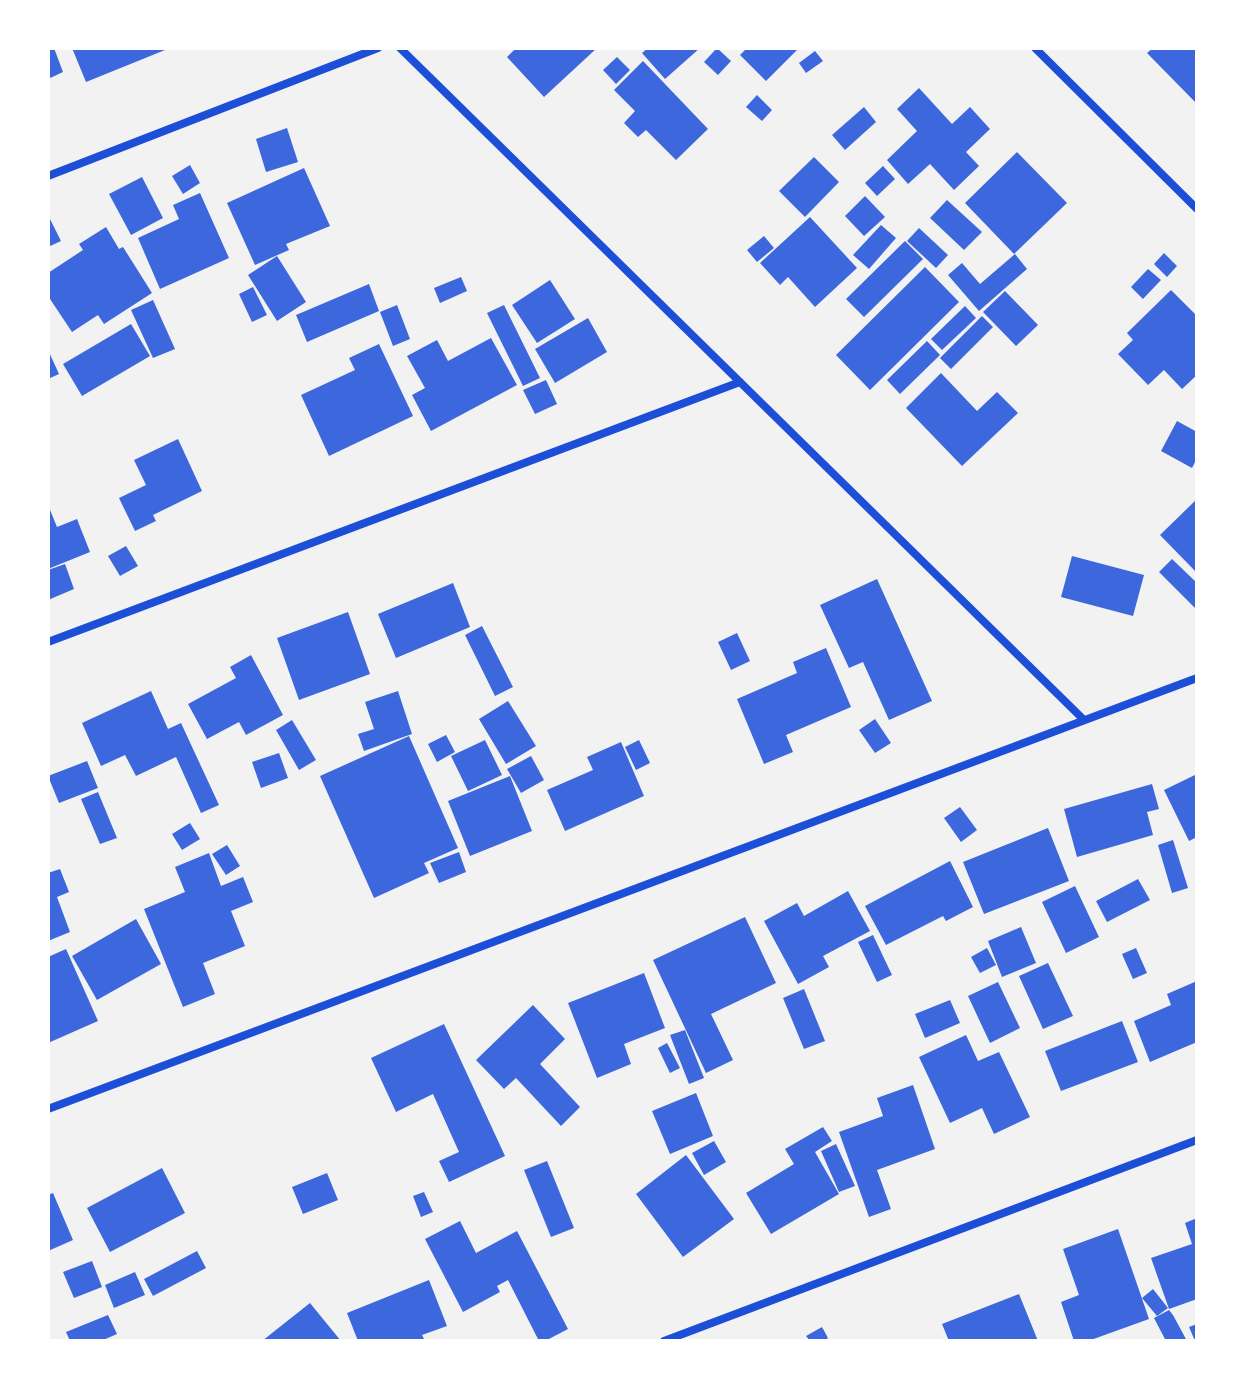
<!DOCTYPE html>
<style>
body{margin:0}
#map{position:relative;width:1245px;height:1389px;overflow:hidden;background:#f2f2f2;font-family:Helvetica,sans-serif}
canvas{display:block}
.frame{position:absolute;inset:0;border:50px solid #fff;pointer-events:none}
</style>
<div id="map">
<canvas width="1245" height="1389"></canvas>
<div class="frame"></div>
</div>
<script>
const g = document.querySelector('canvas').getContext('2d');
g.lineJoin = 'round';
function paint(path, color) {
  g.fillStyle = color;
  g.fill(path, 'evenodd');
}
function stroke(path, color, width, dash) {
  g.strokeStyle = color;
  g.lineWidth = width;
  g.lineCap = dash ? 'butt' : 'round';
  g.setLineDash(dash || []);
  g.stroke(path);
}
const building = new Path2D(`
 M48,48H54L63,72L48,79Z
 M72,48H170L86,82Z
 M516,48H597L544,97L507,57Z
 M648,48H700L665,79L642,53Z
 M717,48L731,61L718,75L704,62Z
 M747,48H796L797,50L766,81L740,55Z
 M1153,48H1197V104L1147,53Z
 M815,51L823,61L806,73L799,63Z
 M617,57L630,70L616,84L603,70Z
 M643,61L708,129L676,160L646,130L638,137L624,123L635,111L614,90Z
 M919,88L952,124L970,107L990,129L966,152L979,166L954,190L930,164L908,184L887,160L917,131L897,109Z
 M757,95L772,110L762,121L746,107Z
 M864,107L876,122L845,150L832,135Z
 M287,128L298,162L266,172L256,139Z
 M1017,152L1067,203L1014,254L965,203Z
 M814,157L839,182L805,217L779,191Z
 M190,165L200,183L183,194L172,176Z
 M883,166L895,179L877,196L865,183Z
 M304,168L330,226L286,244L289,250L255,265L227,203Z
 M142,177L163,218L131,235L109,194Z
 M200,193L229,258L160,289L138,238L179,219L173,205Z
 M865,196L885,217L864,236L845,216Z
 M947,200L982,232L964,250L930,218Z
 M48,215L61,241L48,247Z
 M810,217L857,268L815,307L788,277L780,285L760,263Z
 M881,225L896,238L869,269L853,255Z
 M106,227L119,249L123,247L152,293L104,324L98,315L72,332L48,296V273L83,250L79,244Z
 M919,228L948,255L936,268L907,241Z
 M764,236L774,248L757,262L747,250Z
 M905,241L923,259L864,317L846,299Z
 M1164,253L1177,266L1167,277L1154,264Z
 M1015,254L1027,269L979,311L948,275L962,263L980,284Z
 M277,256L306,302L277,321L248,275Z
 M925,267L959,302L870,390L836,355Z
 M1148,269L1161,280L1143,299L1131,287Z
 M461,277L467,291L440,303L434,288Z
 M550,280L575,319L537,343L512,305Z
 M369,284L379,311L307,342L296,315Z
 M253,287L267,315L252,322L239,294Z
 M1171,290L1197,316V375L1182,389L1164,370L1148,385L1118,354L1133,340L1127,333Z
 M1005,291L1038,325L1016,346L983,312Z
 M153,300L175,349L153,358L131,310Z
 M397,305L410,339L393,346L380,312Z
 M504,305L540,378L523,386L487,313Z
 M965,306L976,318L942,350L931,339Z
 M982,316L993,327L951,369L940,358Z
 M588,318L607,352L555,383L535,349Z
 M131,324L150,356L82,396L63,364Z
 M491,338L517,385L431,431L412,395L425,388L407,356L437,340L448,361Z
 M927,341L940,355L900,394L887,380Z
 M379,344L413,416L329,456L301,395L355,370L349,358Z
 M48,350L59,374L48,379Z
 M941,373L977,411L997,392L1018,413L962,466L906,408Z
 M546,380L557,404L535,414L523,390Z
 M1177,421L1197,432V458L1192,468L1161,451Z
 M178,439L202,491L153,515L156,521L135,531L119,498L146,485L134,460Z
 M1197,499V573L1160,535Z
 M48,505L57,527L77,519L90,552L48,569Z
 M126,546L138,566L120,576L108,556Z
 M1072,556L1144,575L1133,616L1061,597Z
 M1172,559L1197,583V610L1159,572Z
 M65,564L74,589L48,600V570Z
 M877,579L932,701L889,720L863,662L849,668L820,605Z
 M453,583L470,627L396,658L378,614Z
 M348,612L370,674L299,700L277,638Z
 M482,626L513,687L495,696L465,635Z
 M737,633L750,661L731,670L718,642Z
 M826,648L851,707L786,735L793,752L764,764L737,699L797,673L793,662Z
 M251,655L283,715L246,735L239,722L207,739L188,704L236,678L230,667Z
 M151,691L168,729L181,723L219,805L201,813L176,757L136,776L125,755L101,766L82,723Z
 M398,691L412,734L364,751L358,734L374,729L365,702Z
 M508,701L536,746L506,764L479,719Z
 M875,719L891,743L875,753L859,730Z
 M292,720L316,760L299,770L276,730Z
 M446,735L455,752L437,762L428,744Z
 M409,736L458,848L424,863L429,873L374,898L320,776Z
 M485,740L502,775L468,791L451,756Z
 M639,740L650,763L636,770L625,747Z
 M621,742L644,796L565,831L547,790L593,770L587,757Z
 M279,753L288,778L261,788L252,762Z
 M531,756L544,780L521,793L507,769Z
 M87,761L98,788L59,803L48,776Z
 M1197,774V837L1189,841L1164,790Z
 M510,776L532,831L470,856L448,801Z
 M1152,784L1159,809L1147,812L1153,835L1077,857L1064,809Z
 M98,792L117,838L100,844L81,799Z
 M960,807L977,830L961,842L944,818Z
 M190,823L200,839L182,850L172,834Z
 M1048,828L1069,881L984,914L963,862Z
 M1173,840L1188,888L1172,893L1158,845Z
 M227,845L240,866L226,875L212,854Z
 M459,852L466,872L439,883L430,863Z
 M209,853L221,886L243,877L253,902L231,911L245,946L203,963L215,994L183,1007L144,909L185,892L175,867Z
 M950,861L973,907L946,921L943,916L886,945L865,906Z
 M60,869L69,892L57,897L70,932L48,941V873Z
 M1138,879L1150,900L1107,922L1096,901Z
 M1075,886L1099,937L1066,953L1042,902Z
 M848,891L870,931L823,956L829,967L798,984L764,921L797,903L804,916Z
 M745,917L776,983L711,1014L733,1060L706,1073L653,960Z
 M136,919L161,964L97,1000L72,956Z
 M1021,927L1036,963L1002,977L988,941Z
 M873,935L892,975L877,982L858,942Z
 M987,948L996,965L980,973L971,957Z
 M1136,948L1147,973L1133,979L1122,954Z
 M66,949L98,1021L48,1043V957Z
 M1048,963L1073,1016L1043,1029L1019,976Z
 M644,973L665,1028L624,1044L631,1064L597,1078L568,1003Z
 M1197,981V1042L1150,1062L1134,1021L1171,1005L1167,994Z
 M998,982L1020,1028L990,1043L968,996Z
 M804,989L825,1041L804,1049L783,998Z
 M950,1000L960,1023L925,1038L915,1014Z
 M533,1005L565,1039L540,1064L580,1107L561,1126L516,1078L504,1089L476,1060Z
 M1122,1021L1138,1062L1061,1091L1045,1051Z
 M444,1024L505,1156L449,1182L439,1161L459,1152L433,1094L396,1112L371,1058Z
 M685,1030L704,1078L689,1084L670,1035Z
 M966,1035L978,1061L999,1052L1030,1117L994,1134L982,1108L950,1123L919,1057Z
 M667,1043L680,1068L670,1073L658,1048Z
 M913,1085L935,1149L877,1170L891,1209L869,1217L839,1132L883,1116L877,1098Z
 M696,1093L713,1136L670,1154L652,1111Z
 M823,1127L832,1141L815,1152L839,1194L771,1234L746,1193L794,1164L785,1149Z
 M714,1141L726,1162L704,1175L692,1153Z
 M836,1144L855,1186L839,1192L821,1151Z
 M686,1155L734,1219L683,1257L636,1194Z
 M547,1161L574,1228L551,1237L524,1170Z
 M162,1168L185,1213L110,1252L87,1208Z
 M327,1173L338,1200L303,1214L292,1187Z
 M424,1192L433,1212L421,1217L413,1196Z
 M53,1193L73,1240L48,1251V1195Z
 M1197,1218V1299L1169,1309L1151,1258L1192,1244L1185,1223Z
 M460,1221L476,1253L517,1231L568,1329L545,1341H539L508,1280L497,1286L500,1292L463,1312L425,1239Z
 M1118,1229L1149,1319L1088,1341H1074L1061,1302L1079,1295L1063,1249Z
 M197,1251L206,1268L153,1296L144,1279Z
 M92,1261L102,1287L74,1298L63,1272Z
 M135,1272L145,1295L114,1308L105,1285Z
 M429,1280L447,1326L422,1335L425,1341H358L347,1313Z
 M1153,1289L1168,1308L1157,1316L1142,1298Z
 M1019,1294L1038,1341H949L942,1324Z
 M310,1303L341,1341H262Z
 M1169,1310L1173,1315L1187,1341H1166L1154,1318Z
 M108,1315L117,1334L101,1341H70L66,1332Z
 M1197,1324V1341H1195L1189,1327Z
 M822,1327L828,1338L824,1341H810L806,1336Z`);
const minor = new Path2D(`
 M400,48L1084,720
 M1035,48L1197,209
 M48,176L378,48
 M48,642L740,382
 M48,1109L1197,678
 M664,1341L1197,1140`);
paint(building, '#3d67dc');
stroke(minor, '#1d4ed8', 8);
</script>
